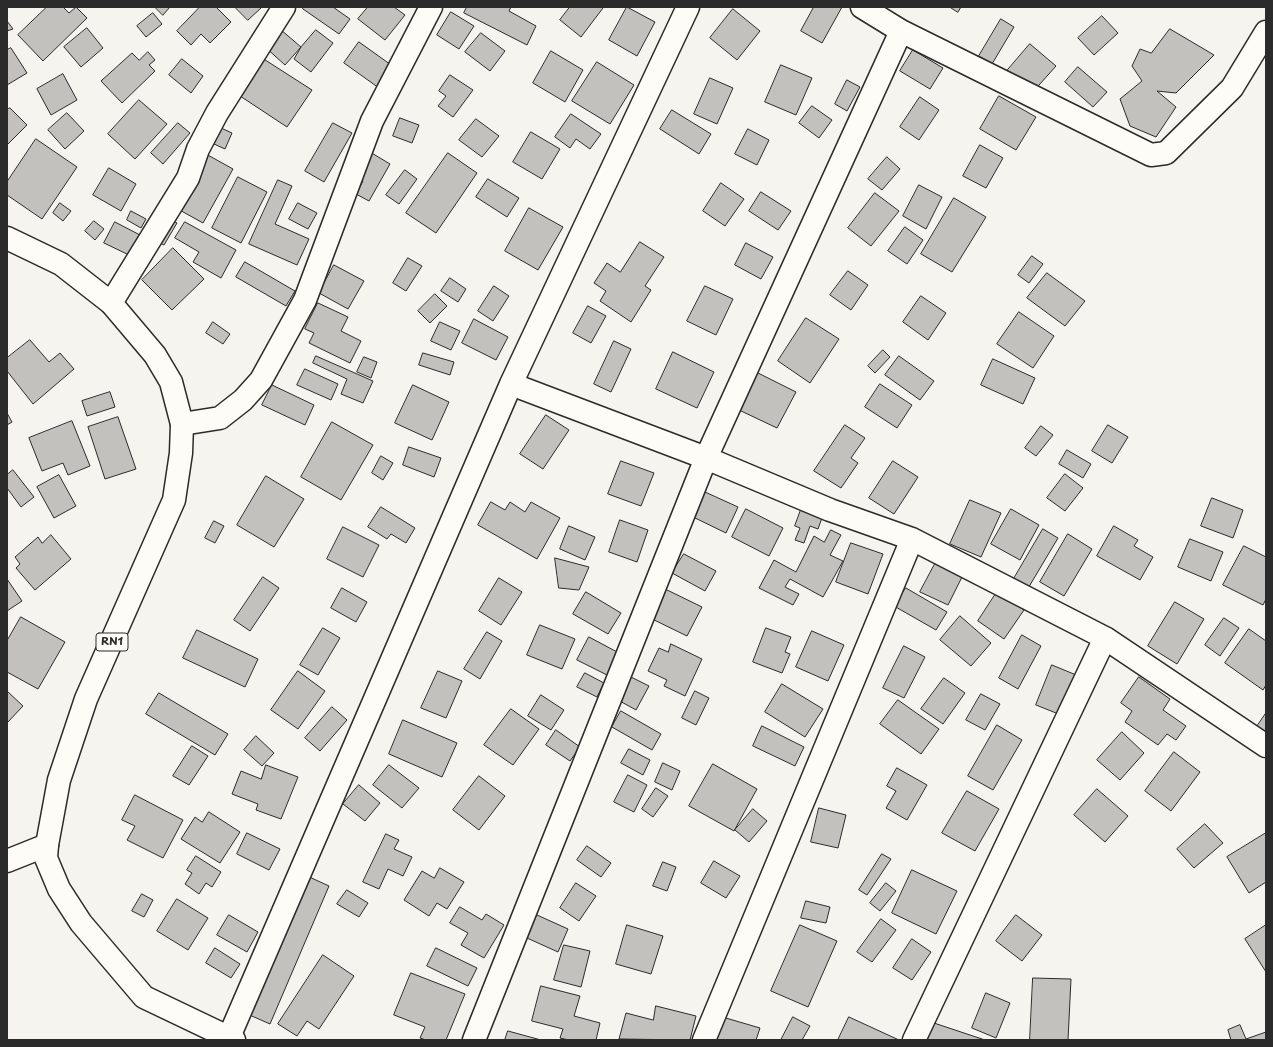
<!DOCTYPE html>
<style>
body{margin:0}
#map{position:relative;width:1273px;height:1047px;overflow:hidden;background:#f5f4ef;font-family:"Playpen Sans",sans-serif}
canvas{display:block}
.frame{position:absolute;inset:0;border:8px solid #2b2b2b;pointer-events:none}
</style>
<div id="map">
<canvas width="1273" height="1047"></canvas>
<div class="frame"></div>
</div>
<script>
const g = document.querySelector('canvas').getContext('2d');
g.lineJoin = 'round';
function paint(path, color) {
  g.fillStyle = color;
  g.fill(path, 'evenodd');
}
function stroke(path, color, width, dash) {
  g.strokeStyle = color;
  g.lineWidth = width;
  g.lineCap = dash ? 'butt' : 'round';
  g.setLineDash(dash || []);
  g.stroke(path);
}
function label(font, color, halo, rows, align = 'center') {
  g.font = font + ' "Playpen Sans",sans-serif';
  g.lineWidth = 4;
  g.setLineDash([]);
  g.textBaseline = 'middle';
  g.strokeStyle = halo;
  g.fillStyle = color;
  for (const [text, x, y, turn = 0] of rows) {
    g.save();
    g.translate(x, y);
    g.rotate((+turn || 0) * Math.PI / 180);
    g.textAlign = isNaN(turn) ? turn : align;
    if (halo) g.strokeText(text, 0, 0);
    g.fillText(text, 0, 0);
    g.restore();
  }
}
const building = new Path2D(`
 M47,7H63L69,13L76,7L87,18L43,61L18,35Z
 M155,7H170L163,15Z
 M200,7H216L231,22L210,43L201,34L191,45L177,31Z
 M235,7H259L261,8L248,20Z
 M304,7H333L350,19L339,34L303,9Z
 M368,7H394L405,15L385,40L358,19Z
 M467,7H511L509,11L536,26L527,45L464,13Z
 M570,7H602L603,8L581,37L560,20Z
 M627,7L655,22L637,56L609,40Z
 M814,7H842L822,43L801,31Z
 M950,7H961L958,12Z
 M733,9L760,31L737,60L710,38Z
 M451,12L474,26L459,49L437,35Z
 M153,13L162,24L146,37L137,26Z
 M1102,16L1118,33L1094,55L1078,38Z
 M1001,19L1014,27L992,64L979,56Z
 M7,21L13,29L7,31Z
 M87,28L103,48L81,67L64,47Z
 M280,29L301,47L285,65L265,47Z
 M1170,29L1214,55L1176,93L1157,91L1176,107L1156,137L1130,126L1120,99L1142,81L1132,66L1140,49L1151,53Z
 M316,30L333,43L311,72L294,59L301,47Z
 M481,33L505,51L490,71L465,52Z
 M359,42L394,67L379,88L344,63Z
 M1030,44L1056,66L1031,94L1006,72Z
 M11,48L27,73L7,85V50Z
 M913,50L943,68L930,89L900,71Z
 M551,51L583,70L565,102L533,83Z
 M148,52L155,60L149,65L155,71L122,103L101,81L132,53L139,60Z
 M259,56L312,90L287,127L234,92Z
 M182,59L203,76L191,93L169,75Z
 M597,62L634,85L610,124L572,101Z
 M781,65L812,78L796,115L765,102Z
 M1078,67L1107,92L1093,107L1065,82Z
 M63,74L77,100L51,115L37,89Z
 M450,75L473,90L453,117L438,106L446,96L439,91Z
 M710,78L733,88L717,124L694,114Z
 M847,80L860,87L847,111L835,104Z
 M999,96L1036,117L1016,150L980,129Z
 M920,97L939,110L919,140L900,127Z
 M139,100L167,124L135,159L108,134Z
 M812,106L832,120L819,138L799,123Z
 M10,108L27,125L7,145V110Z
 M672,110L711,134L699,154L660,129Z
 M67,113L84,131L65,149L48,130Z
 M571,114L601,134L590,149L576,139L570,148L555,137Z
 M400,118L419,125L412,143L393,136Z
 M476,119L499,136L482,157L459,140Z
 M178,123L190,133L163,164L151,153Z
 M333,123L352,133L324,182L305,171Z
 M221,128L232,133L225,149L214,144Z
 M748,129L769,140L757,165L735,154Z
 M531,132L560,149L542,179L513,162Z
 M36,139L77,167L42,219L7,195V182Z
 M980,145L1003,158L986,188L963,176Z
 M370,152L390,164L369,201L356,194L363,181L356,177Z
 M448,153L477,173L436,233L406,213Z
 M206,154L233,169L203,223L176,208Z
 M887,157L900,169L882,190L868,179Z
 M109,168L136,184L121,211L93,195Z
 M405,170L417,179L399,204L386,195Z
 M238,177L267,192L241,243L212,228Z
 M488,179L519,198L507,217L476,197Z
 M278,180L292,186L275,224L309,239L297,265L249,244Z
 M721,183L744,199L725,226L703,211Z
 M919,185L942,197L926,229L903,216Z
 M761,192L791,211L778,230L749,211Z
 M875,193L899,211L871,246L848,228Z
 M954,198L986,217L952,272L921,254Z
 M60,203L71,211L63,221L53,213Z
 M298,203L317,213L308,229L289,219Z
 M529,208L563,227L538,270L505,251Z
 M131,211L146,219L141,228L127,220Z
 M168,218L177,223L164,245L154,240Z
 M94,221L104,229L95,240L85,231Z
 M115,222L140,235L129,255L104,243Z
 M185,222L236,250L221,278L193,262L199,252L175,238Z
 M905,227L923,240L907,264L888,251Z
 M640,242L664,257L645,286L651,290L631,322L600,301L606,291L594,283L607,263L620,272Z
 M746,243L773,257L761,279L735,265Z
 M173,248L204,279L172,310L142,280Z
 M1032,256L1043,264L1029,283L1018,275Z
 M408,258L422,266L406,291L393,283Z
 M245,262L295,291L286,306L236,277Z
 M334,265L364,281L348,309L319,293Z
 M848,271L868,285L851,310L830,295Z
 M1047,273L1085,301L1065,326L1027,298Z
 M450,278L466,289L458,302L441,291Z
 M494,286L509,296L493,321L478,311Z
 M705,286L733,299L716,335L687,321Z
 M435,294L447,306L430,323L418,311Z
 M921,296L946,313L928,340L903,322Z
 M318,303L348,317L341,331L361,341L350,363L309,343L314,333L305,329Z
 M588,306L606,316L591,343L573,333Z
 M1019,312L1054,336L1033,368L997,344Z
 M806,318L839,339L810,383L778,361Z
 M474,319L508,337L496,360L462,343Z
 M213,322L230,334L223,344L206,333Z
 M440,322L460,331L451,350L431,341Z
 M30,340L49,362L60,353L74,369L33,404L7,371V358Z
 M614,341L631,349L611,392L594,384Z
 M883,350L890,357L875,373L868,366Z
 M673,352L714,372L697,408L656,389Z
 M423,353L454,362L450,375L419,365Z
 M316,356L373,381L363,403L341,394L347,379L313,363Z
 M899,356L934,381L920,400L885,375Z
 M364,357L377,362L371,378L357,372Z
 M993,359L1035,378L1023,404L981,385Z
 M305,369L338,384L331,400L297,385Z
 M758,373L796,392L777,428L739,410Z
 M880,384L912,405L897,428L865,407Z
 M272,385L314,405L305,425L262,405Z
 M413,385L449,402L432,440L395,423Z
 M110,392L115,407L87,416L82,401Z
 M7,413L12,422L7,425Z
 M546,415L569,430L543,469L520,454Z
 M118,417L136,469L105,479L88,427Z
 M72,421L90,466L68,475L63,463L42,471L29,438Z
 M332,422L373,445L341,500L301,477Z
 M845,425L865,438L851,458L858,463L841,488L814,471Z
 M1108,425L1128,437L1112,463L1092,451Z
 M1041,426L1053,435L1036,456L1025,448Z
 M409,447L441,458L434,477L403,465Z
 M1067,450L1091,464L1083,478L1059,464Z
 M381,456L393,463L383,480L372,473Z
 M621,461L654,473L641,506L608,494Z
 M893,461L918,477L894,514L869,498Z
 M13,470L34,497L21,507L7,488V475Z
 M1065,474L1083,488L1065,511L1047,498Z
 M59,475L76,506L54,518L37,487Z
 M266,476L304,499L274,547L237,525Z
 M705,492L738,507L726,533L693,517Z
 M1212,498L1243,510L1233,538L1201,526Z
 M970,500L1001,513L981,557L950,544Z
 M491,502L505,510L510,502L525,512L531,502L560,518L537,559L478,525Z
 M381,507L415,528L406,543L391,534L387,539L368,527Z
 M802,507L823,515L818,529L810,526L804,543L795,540L800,528L795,526Z
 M746,509L783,528L769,556L732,537Z
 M1011,509L1039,525L1020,560L991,544Z
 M620,520L648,530L637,562L609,552Z
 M214,521L224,526L215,543L205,538Z
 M569,526L595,537L585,560L560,549Z
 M1114,526L1138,540L1134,546L1153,557L1140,580L1097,556Z
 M343,527L379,545L363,577L327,559Z
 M1043,529L1058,538L1027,590L1012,582Z
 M831,530L841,535L830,555L843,561L823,597L790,579L785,587L799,594L793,605L759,588L774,560L796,572L814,536L824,542Z
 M1068,534L1092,549L1064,596L1040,582Z
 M51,535L71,559L35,590L16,568L20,564L15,557L38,537L42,543Z
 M1190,539L1223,552L1211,581L1178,567Z
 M851,543L883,554L868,594L836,582Z
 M1244,546L1266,557V599L1263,605L1223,585Z
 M684,554L716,571L705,591L672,573Z
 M555,558L589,567L579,590L559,588Z
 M936,562L963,575L948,605L920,592Z
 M263,577L279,588L250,631L234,620Z
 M499,578L522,592L501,625L479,611Z
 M7,579L22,601L7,611Z
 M342,588L367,602L356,622L331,608Z
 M663,588L702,607L687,636L648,617Z
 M906,588L947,612L936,630L894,606Z
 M586,592L621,613L608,634L573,614Z
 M997,592L1024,610L1004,639L978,621Z
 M1175,602L1204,619L1177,664L1148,646Z
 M960,616L991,643L971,666L940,640Z
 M21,617L65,642L38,689L7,672V641Z
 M1224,618L1239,628L1220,656L1205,645Z
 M540,625L575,639L562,669L527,655Z
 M323,628L340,638L318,675L300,665Z
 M766,628L791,637L785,652L790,654L782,673L753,662Z
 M1249,629L1266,641V685L1263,690L1225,663Z
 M197,630L258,659L245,687L183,658Z
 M812,631L844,645L828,681L796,667Z
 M487,632L502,641L480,679L464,669Z
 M1022,635L1041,646L1018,689L999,678Z
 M589,637L619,653L607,675L577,660Z
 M671,644L702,659L685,696L664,686L667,680L648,671L659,648L668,652Z
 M904,646L925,657L904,698L883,688Z
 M1052,665L1081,677L1066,717L1036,705Z
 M298,671L325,691L298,729L271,710Z
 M438,671L462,681L446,718L421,708Z
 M585,673L604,683L597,697L577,687Z
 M631,677L649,686L636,710L618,700Z
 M1139,677L1170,699L1163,710L1186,726L1176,740L1167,734L1158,745L1125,722L1132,711L1121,703Z
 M944,678L965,693L943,724L921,709Z
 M782,684L823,709L805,737L765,712Z
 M7,691L23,706L7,723Z
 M695,691L709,698L696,725L682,718Z
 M159,693L228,734L215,755L146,714Z
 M981,694L1000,704L985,730L966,720Z
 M541,695L564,710L551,730L528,716Z
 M898,700L939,729L921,754L880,724Z
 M332,707L347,720L320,751L305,738Z
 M511,709L539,729L513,765L484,745Z
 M621,711L661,734L652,750L612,727Z
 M1266,713V735L1256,728Z
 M403,720L457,743L442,777L389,754Z
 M997,725L1022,740L993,790L968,776Z
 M762,726L804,747L795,766L753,746Z
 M556,730L580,747L570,761L546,745Z
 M1122,732L1144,753L1120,780L1097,760Z
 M256,736L274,753L262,766L244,750Z
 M192,746L208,756L189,785L173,776Z
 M629,749L650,760L643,775L621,763Z
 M1174,752L1200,772L1171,811L1145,791Z
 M663,763L680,771L672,790L655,782Z
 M713,764L757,789L734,831L689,806Z
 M266,765L298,777L281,819L256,810L258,804L232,794L241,771L261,779Z
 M389,765L419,788L402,808L373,785Z
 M897,768L927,785L907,820L886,808L896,791L887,786Z
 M628,775L647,785L634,812L614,802Z
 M479,776L505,796L479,830L453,810Z
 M359,785L380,803L365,821L343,804Z
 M656,788L668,796L653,817L642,809Z
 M1097,789L1128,816L1105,842L1074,815Z
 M967,791L999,809L975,851L942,833Z
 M135,795L183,820L163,858L127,840L135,826L122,820Z
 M819,808L846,815L838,848L811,842Z
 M753,809L767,821L749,842L735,830Z
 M209,812L240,832L220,863L181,839L195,817L202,822Z
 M1205,824L1223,843L1194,868L1177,849Z
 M247,833L280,849L269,870L237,854Z
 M1266,833V882L1249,893L1227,857Z
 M386,834L399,840L394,849L412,857L403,876L388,869L379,889L363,882Z
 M587,846L611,863L601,877L577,860Z
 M882,854L891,859L867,895L859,890Z
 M196,856L221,872L212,887L206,883L199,894L185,884L192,873L187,870Z
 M714,861L740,876L726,898L701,883Z
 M663,862L676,867L667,891L653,886Z
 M440,868L464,882L447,909L437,903L429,916L404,900L422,871L434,878Z
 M912,870L957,891L936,934L892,913Z
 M305,875L329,886L270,1024L245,1013Z
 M576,883L596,896L579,921L560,908Z
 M886,883L896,891L880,911L870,903Z
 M347,890L368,903L359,917L337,904Z
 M142,894L153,900L144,917L132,911Z
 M177,899L208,918L188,950L157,931Z
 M806,901L830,907L826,923L801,918Z
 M460,907L482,920L486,914L504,925L484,958L461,945L468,933L450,923Z
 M229,915L258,932L247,952L217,935Z
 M537,915L568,929L558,952L527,938Z
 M1016,915L1042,935L1022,961L996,941Z
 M881,919L896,930L872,962L857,952Z
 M627,925L663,936L651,974L616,964Z
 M800,925L837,941L808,1007L771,991Z
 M1266,925V972L1245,939Z
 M912,939L931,952L912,980L893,968Z
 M564,945L590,951L581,987L554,980Z
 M215,948L240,964L231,978L206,963Z
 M436,948L477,968L468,986L427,966Z
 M323,955L354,976L319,1029L307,1021L297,1036L278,1024Z
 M411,973L465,994L446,1040H426L420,1038L425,1027L394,1015Z
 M1033,978L1071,979L1068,1040H1030Z
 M541,986L580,996L574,1016L600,1023L596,1040H569L560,1038L563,1029L532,1021Z
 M986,993L1010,1003L996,1038L972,1028Z
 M656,1006L696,1016L690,1040L619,1039L626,1013L653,1020Z
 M719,1016L760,1028L756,1040H712Z
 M793,1017L810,1026L802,1040H781Z
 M849,1017L899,1040H838Z
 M931,1022L985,1040H925Z
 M1240,1025L1246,1039L1266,1032V1040H1231L1228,1030Z
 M508,1031L541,1040H505Z`);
const minor = new Path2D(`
 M862,7L901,31L1151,155L1166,153L1232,88L1266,32
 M111,303L188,178L198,149L217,113L284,7
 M511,384L706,458L830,510L912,539L1105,638L1266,746
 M182,424L220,418L243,400L261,380L305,300L372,121L431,7
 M7,861L47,845
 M229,1037L511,384L688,7
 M474,1040L706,458L901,31
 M704,1040L912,539
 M914,1040L1105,638`);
const highway = new Path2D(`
 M7,238L61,264L111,303L155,355L171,382L182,424L181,453L174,500L86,699L59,780L47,845L46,858L59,889L81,923L144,997L234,1040`);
const shields = [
 [112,642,32]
];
const shieldNames = [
 ["RN1",112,642]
];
paint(building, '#c2c1be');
stroke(building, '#2b2b2b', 1);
stroke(minor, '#2b2b2b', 25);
stroke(highway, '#2b2b2b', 25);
stroke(minor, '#fdfcf7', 22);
stroke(highway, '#fdfcf7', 22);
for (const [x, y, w] of shields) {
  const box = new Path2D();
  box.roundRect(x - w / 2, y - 9, w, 18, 3);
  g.fillStyle = '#fdfcf7';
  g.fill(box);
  stroke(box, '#2b2b2b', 1);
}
label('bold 11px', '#2b2b2b', null, shieldNames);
</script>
